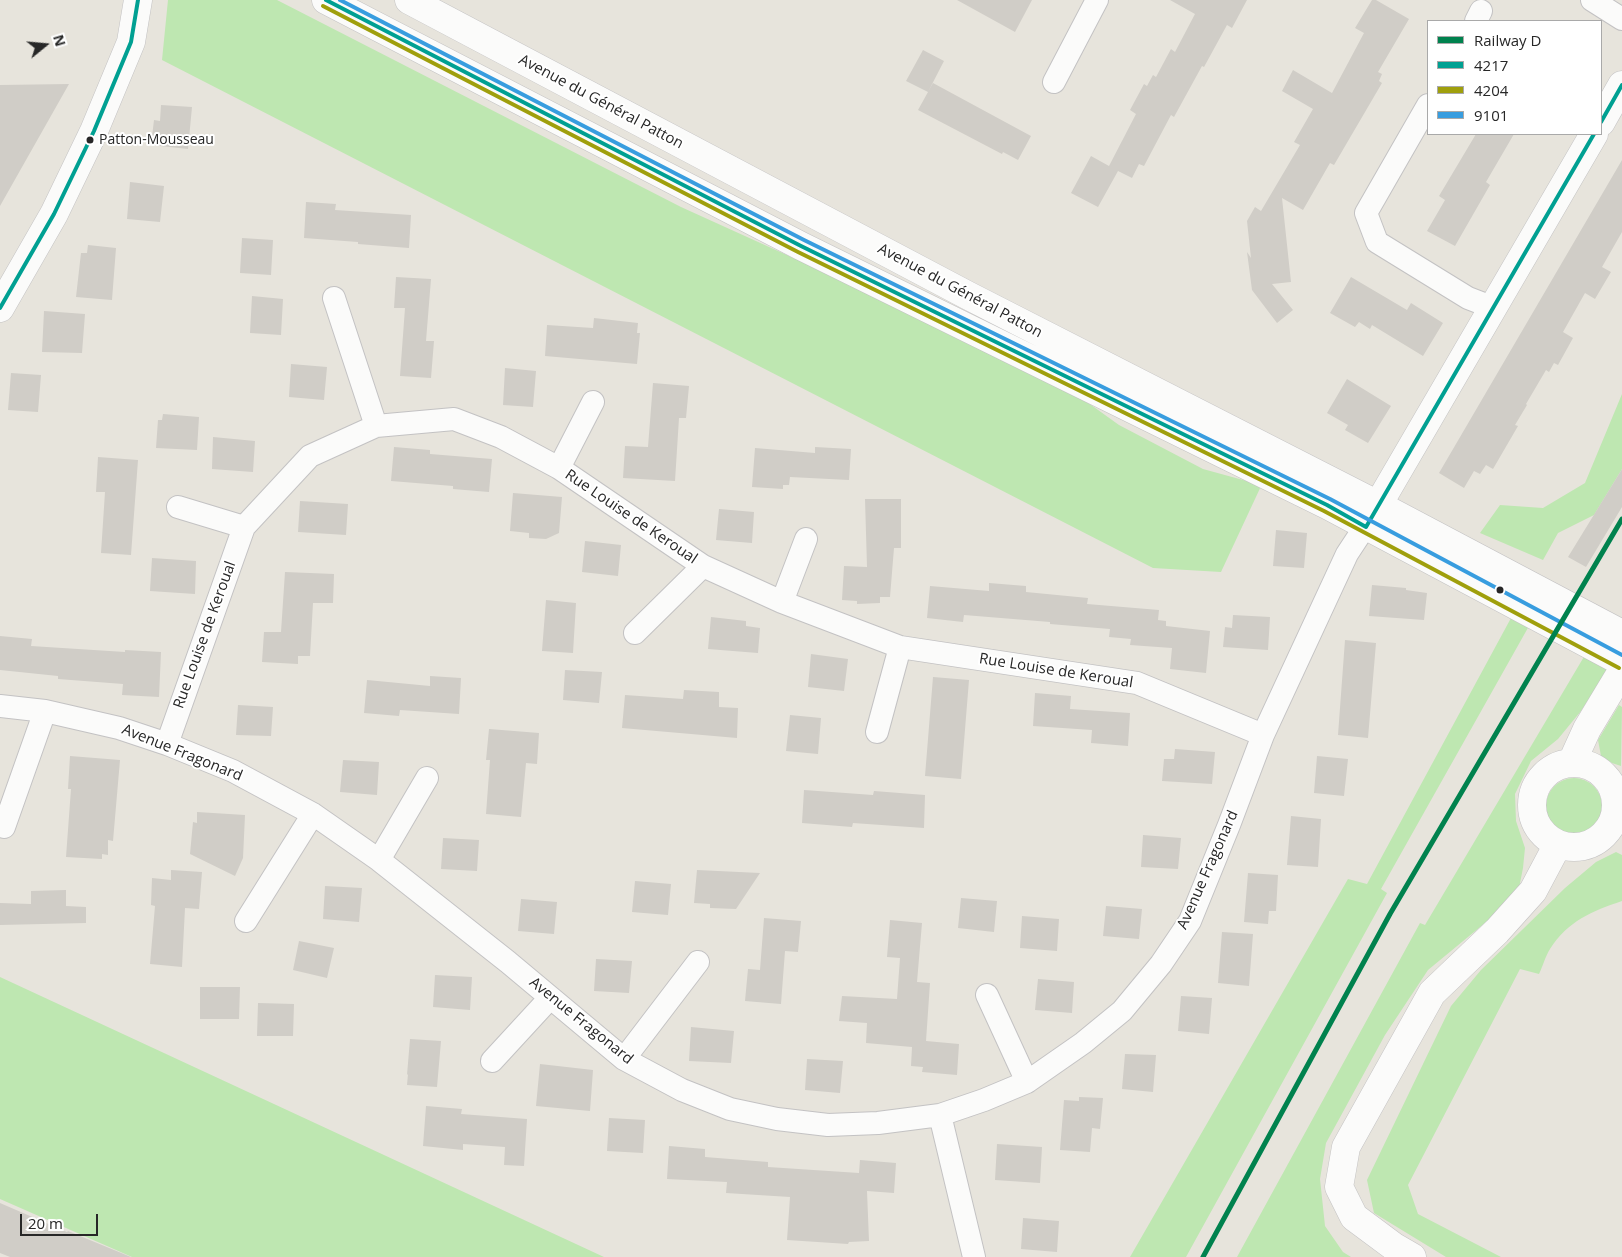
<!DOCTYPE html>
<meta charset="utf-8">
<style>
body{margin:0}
#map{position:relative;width:1622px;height:1257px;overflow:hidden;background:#e7e4dc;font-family:"Open Sans",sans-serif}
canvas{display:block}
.legend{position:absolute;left:1427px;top:20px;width:175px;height:115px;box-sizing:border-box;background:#fff;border:1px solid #a9a9a9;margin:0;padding:6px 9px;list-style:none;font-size:15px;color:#272727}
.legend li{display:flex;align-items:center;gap:10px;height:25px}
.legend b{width:25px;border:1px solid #a9a9a9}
.north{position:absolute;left:20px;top:20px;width:50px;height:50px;-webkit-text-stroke:4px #fff;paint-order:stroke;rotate:73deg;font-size:14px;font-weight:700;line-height:20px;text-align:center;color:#272727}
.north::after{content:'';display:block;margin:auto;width:18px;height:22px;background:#272727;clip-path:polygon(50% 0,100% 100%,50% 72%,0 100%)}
.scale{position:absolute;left:20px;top:1214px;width:78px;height:22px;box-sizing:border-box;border:2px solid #272727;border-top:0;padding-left:6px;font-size:15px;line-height:18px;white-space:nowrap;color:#272727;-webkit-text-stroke:4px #fff;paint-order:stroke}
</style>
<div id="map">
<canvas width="1622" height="1257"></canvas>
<ul class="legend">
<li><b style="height:6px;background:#00824e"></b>Railway D</li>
<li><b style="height:6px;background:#00a092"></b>4217</li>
<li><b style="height:6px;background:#9f9f0c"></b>4204</li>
<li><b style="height:6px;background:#389ddf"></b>9101</li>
</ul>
<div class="north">N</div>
<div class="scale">20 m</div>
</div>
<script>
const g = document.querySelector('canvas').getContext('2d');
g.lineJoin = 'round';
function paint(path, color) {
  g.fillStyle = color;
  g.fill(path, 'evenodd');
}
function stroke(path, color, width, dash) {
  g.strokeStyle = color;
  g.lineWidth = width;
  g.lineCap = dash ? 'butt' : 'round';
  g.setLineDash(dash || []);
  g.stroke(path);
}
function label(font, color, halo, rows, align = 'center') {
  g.font = font + ' "Open Sans",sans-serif';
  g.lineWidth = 4;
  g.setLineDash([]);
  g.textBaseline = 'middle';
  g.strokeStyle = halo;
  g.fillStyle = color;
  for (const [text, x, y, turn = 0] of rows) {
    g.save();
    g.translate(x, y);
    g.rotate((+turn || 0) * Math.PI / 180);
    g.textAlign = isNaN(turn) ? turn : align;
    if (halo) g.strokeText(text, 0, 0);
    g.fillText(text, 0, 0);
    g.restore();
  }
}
const green = new Path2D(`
 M168,0H277L681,207L1005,354L1066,387L1119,425L1203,469L1243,480L1262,484L1221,572L1153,568L162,60Z
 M1622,394V469L1594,515L1558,533L1543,560L1480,533L1500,505L1543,508L1585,483Z
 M1511,618L1529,626L1381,889L1387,893L1186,1257H1130L1348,879L1367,884Z
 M1585,655L1609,668L1581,711L1558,739L1531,761L1515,794L1516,821L1525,848L1523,868L1519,888L1491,918L1428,970L1385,1035L1326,1143L1320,1179L1325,1226L1343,1252L1351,1257H1237L1420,923L1425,925Z
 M1619,705L1622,707L1621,766L1612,763L1601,756L1598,740Z
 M1546 806a28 28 0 1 1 56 0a28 28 0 1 1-56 0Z
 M1616,852L1622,855V901C1592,911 1568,921 1550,949C1545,957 1543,966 1539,974L1520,969L1408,1185L1418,1214L1501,1257H1446L1374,1213L1367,1180L1451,1006L1481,970L1565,888L1596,862Z
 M0,977L604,1257H132L0,1199Z`);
const building = new Path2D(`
 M957,0H1032L1015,32Z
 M1170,0H1247L1232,28L1227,25L1204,67L1202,66L1174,117L1171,115L1144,166L1139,164L1132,178L1118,171L1098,207L1071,193L1091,156L1109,166L1136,114L1130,110L1144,84L1147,86L1153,75L1156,77L1171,49L1175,52L1195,14Z
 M1372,0H1376L1409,19L1378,72L1382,74L1379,81L1382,83L1334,165L1330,163L1303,210L1282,198L1291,282L1272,284L1293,310L1277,323L1252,290L1247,252L1251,258L1247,221L1255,207L1261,211L1300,145L1294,142L1313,109L1282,91L1293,70L1332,93L1364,33L1355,28Z
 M923,50L944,61L928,92L906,81Z
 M933,83L1031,136L1018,160L1003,152L1002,154L918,110Z
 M69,84L0,206V85Z
 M161,105L192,107L188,149L151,145L154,120L160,121Z
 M1476,134H1514L1486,182L1490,185L1455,246L1427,231L1445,200L1439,196Z
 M1622,160V232L1602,267L1611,272L1595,299L1585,293L1563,332L1573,338L1558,365L1554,363L1549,372L1546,370L1526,404L1527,405L1515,425L1518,426L1493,469L1486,465L1480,474L1474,471L1464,488L1439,473Z
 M130,182L164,186L160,222L127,219Z
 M306,202L336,204L335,210L411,215L409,248L358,244V242L304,238Z
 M242,238L273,240L271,275L240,273Z
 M88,245L116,248L112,300L76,297L81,253H87Z
 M396,277L431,279L426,341H434L431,378L400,376L405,308H394Z
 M1351,277L1407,310L1411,303L1443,323L1423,356L1372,325L1370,329L1359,322L1355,327L1330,313Z
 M252,296L283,299L281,335L250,333Z
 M44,311L85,314L82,353L42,352Z
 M594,318L638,323L637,333H640L637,364L545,356L547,325L593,328Z
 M291,364L327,367L324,400L289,397Z
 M505,368L536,371L533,407L503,405Z
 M11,373L41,375L38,412L8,410Z
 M1347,379L1391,406L1368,443L1345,430L1348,425L1327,413Z
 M653,383L689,386L686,418H679L675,481L623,478L625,446L648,447Z
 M163,414L199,417L197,450L156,448L158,420H162Z
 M213,437L255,441L253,472L212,469Z
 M394,447L430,450V454L492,459L489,492L453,489V486L391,481Z
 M815,447L851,449L849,480L790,477L789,485H783V489L752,487L755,448L815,453Z
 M98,457L138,460L131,555L101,553L105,492H96Z
 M1622,469V507L1586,567L1568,557Z
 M513,493L562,497L559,533L546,539L529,538V533L510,531Z
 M865,499H901V548H894L890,597H880V603L857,604V601L842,600L844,566L867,567Z
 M300,501L348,504L346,535L298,532Z
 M719,509L754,512L752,543L716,540Z
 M1276,530L1307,533L1304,568L1273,566Z
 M585,541L621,545L618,576L582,572Z
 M152,558L196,561L195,594L150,591Z
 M285,572L334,574L333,603H313L310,656H298V664L262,662L264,632H281Z
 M989,583L1026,586V592L1088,598L1087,604L1159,610L1158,620L1166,621V626L1210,631L1206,673L1170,669L1172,648L1130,645L1131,639L1109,637L1110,629L1050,624V622L964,615L963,622L927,618L930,586L989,591Z
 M1372,585L1406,588V590L1427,593L1424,620L1369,616Z
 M546,600L576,603L573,653L542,651Z
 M1233,615L1270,617L1268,650L1223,647L1225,627L1232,628Z
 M711,617L746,621V626L760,628L758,653L708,649Z
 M0,636L32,639L31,646L125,652V650L161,652L159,697L122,695L123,684L58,679V676L0,670Z
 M1345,640L1376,643L1368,738L1338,735Z
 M811,654L848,659L844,691L808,687Z
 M565,670L602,672L599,703L563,700Z
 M430,676L461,678L459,714L400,710L399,716L364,713L367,680L430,686Z
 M933,677L969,680L961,779L925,776Z
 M684,690L719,692V707L738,708L737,738L622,728L625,695L683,699Z
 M1035,693L1071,696L1070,709L1130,713L1128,746L1091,743L1092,730L1033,726Z
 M238,705L273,707L271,736L236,735Z
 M790,715L821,718L818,754L786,751Z
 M489,729L539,733L537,764L526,763L521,817L486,814L490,760H486Z
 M1175,749L1215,752L1212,784L1162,781L1164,759H1174Z
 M70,756L120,760L113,841L108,840V855L102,854V859L66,857L71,789H68Z
 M1317,756L1348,759L1344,796L1314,793Z
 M343,760L379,762L377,795L340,792Z
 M804,790L873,795L874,791L925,795L924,828L853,823L852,827L802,823Z
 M197,812L245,815L243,858L235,876L190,854L193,822L197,823Z
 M1291,816L1321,819L1318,867L1287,865Z
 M1143,835L1181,838L1178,869L1141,867Z
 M443,838L479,840L477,871L441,869Z
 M171,870L202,872L199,909L185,908L182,967L150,964L155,906L151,905L152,878L171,880Z
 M697,870L760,873L736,909L710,908V904L694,903Z
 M1248,873L1278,875L1276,911H1269L1268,924L1244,922Z
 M635,881L671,884L668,915L632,912Z
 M325,886L362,888L359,922L323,919Z
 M66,890V906L86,907V923L0,925V903L31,904V891Z
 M961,898L997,901L994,932L958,928Z
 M521,899L557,902L554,934L518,931Z
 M1106,906L1142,909L1139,939L1103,936Z
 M1022,916L1059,919L1057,951L1020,948Z
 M764,918L801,921L798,952L785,951L781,1004L745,1001L748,969L760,970Z
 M890,920L922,923L917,982L930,983L926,1041L959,1044L957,1075L922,1072L923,1067L911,1066L912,1047L866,1043L867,1023L839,1021L842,996L897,999L900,958L887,957Z
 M1222,932L1253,934L1249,986L1218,983Z
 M299,941L334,948L327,978L293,970Z
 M596,959L632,961L629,993L594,991Z
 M435,975L472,977L470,1010L433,1007Z
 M1038,979L1074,982L1072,1013L1035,1010Z
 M200,987H240L239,1019H200Z
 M1181,996L1212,998L1209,1034L1178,1031Z
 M258,1003L294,1004L293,1036H257Z
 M691,1027L734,1031L731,1063L689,1061Z
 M410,1039L441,1041L437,1087L407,1085L408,1074L407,1075Z
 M1125,1054L1156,1055L1153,1092L1122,1089Z
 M807,1059L843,1061L840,1093L805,1090Z
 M540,1064L593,1070L590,1111L536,1106Z
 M1079,1097L1103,1098L1100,1129L1092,1128L1090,1152L1060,1150L1064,1100L1079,1101Z
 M426,1106L462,1109L461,1114L527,1119L524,1166L504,1165L505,1147L463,1144V1150L423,1146Z
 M609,1118L645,1120L643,1153L607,1151Z
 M997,1144L1042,1147L1040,1183L995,1180Z
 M669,1146L705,1149V1157L768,1162V1167L859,1173L860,1160L896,1163L894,1193L867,1191L869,1241L849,1242L848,1244L787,1240L790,1197L726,1193L727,1182L667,1179Z
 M0,1203L67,1232L68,1231L131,1257H10L0,1253Z
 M1023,1218L1059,1221L1057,1252L1021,1249Z`);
const lane = new Path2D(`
 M1617,804L1622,795`);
const street = new Path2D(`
 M1592,0L1622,19
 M1476,21L1481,11
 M1054,82L1097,0
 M1428,105L1366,213L1377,242L1468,298L1494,308
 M334,298L376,426
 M559,468L593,402
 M178,507L244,527
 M782,602L806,539
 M635,633L703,566
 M0,706L45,711L119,728L167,744L233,771L313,814L379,860L508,962L624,1059L682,1090L730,1109L777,1119L828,1125L878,1123L940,1115L984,1100L1027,1082L1083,1043L1122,1011L1161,964L1190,921L1229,825L1263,735L1347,554L1374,513
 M877,732L900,647
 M167,744L244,527L310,456L376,426L454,419L501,437L559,468L703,566L782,602L900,647L1137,683L1263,735
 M4,827L45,711
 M379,860L427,778
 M246,921L313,814
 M987,995L1027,1082
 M624,1059L698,962
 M492,1061L550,998
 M940,1115L974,1257`);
const secondary = new Path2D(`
 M326,0L801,246L1327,505L1622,662
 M409,0L967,295L1378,505L1622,634
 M1601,122L1622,85
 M0,308L54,214L94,131L131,42L138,0
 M1378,505L1594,134
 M1572,762L1587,729L1622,671
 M1532 805a42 42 0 1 1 84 0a42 42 0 1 1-84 0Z
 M1412,1257L1393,1246L1354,1217L1339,1187L1346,1147L1432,993L1497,931L1533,891L1558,844`);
const bus1 = new Path2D(`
 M326,0L801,246L1327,505L1366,527L1594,134
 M1601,122L1622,85
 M0,308L54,214L94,131L131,42L138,0`);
const bus2 = new Path2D(`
 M323,6L798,252L1324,511L1619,668`);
const bus3 = new Path2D(`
 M340,0L804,240L1330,499L1622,655`);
const rail1 = new Path2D(`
 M1203,1257L1390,914L1622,519`);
const markers = [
 [90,140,4.5,"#272727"],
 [1500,590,4.5,"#272727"]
];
const busNames = [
 ["Patton-Mousseau",99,140]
];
const streetNames = [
 ["Avenue du Général Patton",601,102,28],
 ["Avenue du Général Patton",960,291,28],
 ["Rue Louise de Keroual",631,517,34],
 ["Rue Louise de Keroual",205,635,-70],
 ["Rue Louise de Keroual",1056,671,9],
 ["Avenue Fragonard",182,753,22],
 ["Avenue Fragonard",1208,870,-66],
 ["Avenue Fragonard",581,1021,39]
];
paint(green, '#bee7b1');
paint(building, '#d0cdc7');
stroke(lane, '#c3c2c3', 13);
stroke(street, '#c3c2c3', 24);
stroke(secondary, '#c3c2c3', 29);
stroke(lane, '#fbfbfa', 11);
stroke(street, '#fbfbfa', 22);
stroke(secondary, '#fbfbfa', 28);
stroke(bus1, '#00a092', 4);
stroke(bus2, '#9f9f0c', 4);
stroke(bus3, '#389ddf', 4);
stroke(rail1, '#00824e', 5);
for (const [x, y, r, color] of markers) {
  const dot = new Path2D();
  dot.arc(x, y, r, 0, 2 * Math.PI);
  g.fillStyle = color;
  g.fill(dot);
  stroke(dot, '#fff', 2);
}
label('14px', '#272727', '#fff', busNames, 'left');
label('15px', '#272727', '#fff', streetNames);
</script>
